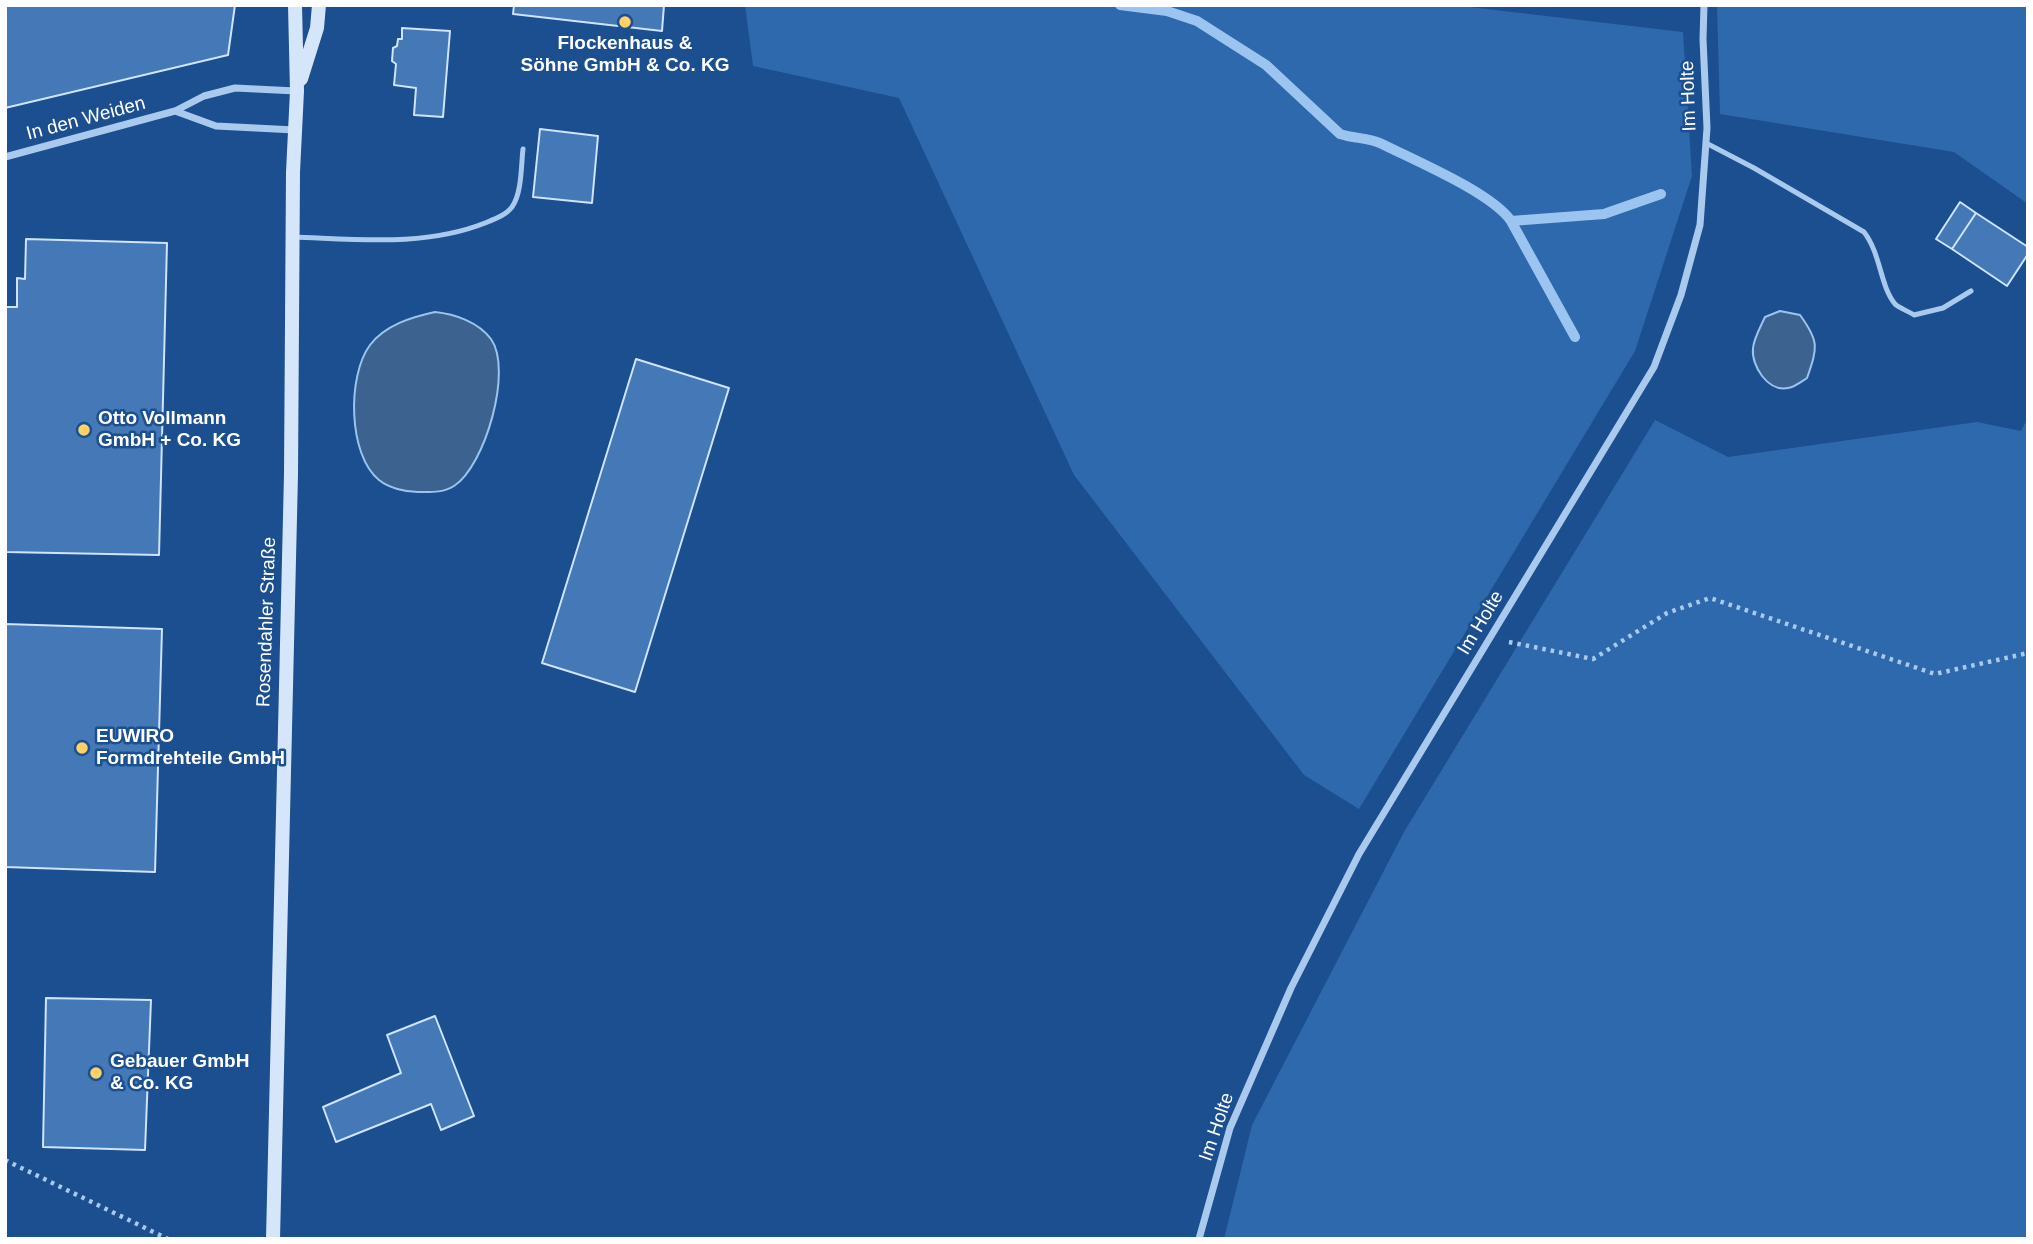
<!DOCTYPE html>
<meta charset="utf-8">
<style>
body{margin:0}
#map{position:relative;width:2033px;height:1244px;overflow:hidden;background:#1b4f8f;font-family:Helvetica,sans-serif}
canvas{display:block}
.frame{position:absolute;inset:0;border:7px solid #fff;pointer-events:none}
</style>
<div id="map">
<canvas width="2033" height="1244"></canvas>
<div class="frame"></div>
</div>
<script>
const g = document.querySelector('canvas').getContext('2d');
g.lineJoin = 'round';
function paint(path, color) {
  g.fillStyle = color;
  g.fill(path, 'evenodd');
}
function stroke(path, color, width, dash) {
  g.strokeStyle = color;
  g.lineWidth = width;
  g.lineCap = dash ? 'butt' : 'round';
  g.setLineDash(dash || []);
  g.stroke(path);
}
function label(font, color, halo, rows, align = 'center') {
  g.font = font + ' Helvetica,sans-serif';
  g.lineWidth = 5;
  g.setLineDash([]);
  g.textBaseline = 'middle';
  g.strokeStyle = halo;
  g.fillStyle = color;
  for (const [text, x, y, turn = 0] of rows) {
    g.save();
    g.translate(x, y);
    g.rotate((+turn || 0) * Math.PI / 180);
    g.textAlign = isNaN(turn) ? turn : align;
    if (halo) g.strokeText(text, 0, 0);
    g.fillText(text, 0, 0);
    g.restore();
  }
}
const green = new Path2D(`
 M745,5H1452L1683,32L1692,176L1635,351L1359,809L1304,775L1074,475L899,98L753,66Z
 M1717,5H2028V204L1954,152L1720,114Z
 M2028,417V1239H1224L1252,1125L1404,832L1655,420L1728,457L1977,422L2021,431Z`);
const water = new Path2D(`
 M1780,311L1800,315C1819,341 1818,347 1807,378C1801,382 1795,387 1788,388C1768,392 1751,366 1753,348C1754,338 1761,326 1765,317Z
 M435,312C455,314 478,322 491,339C513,370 485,466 454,486C443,493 431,492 418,492C405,492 389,488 379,480C348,455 347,376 370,345C385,325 412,317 435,312Z`);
const stream = new Path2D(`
 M1120,5L1167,11L1197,21L1266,65L1340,134C1355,139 1368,137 1382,144C1416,161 1492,193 1511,221L1604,214L1661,194
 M1511,221L1575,337`);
const building = new Path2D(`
 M5,5H235L228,55L5,108Z
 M514,5H664L662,31L513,14Z
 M402,28L450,31L443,117L414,115L416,88L394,85L396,64L392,61L393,48L397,46L398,39H402Z
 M540,129L598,136L592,203L533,197Z
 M1960,202L1976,213L1952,249L1936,239Z
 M1976,213L2028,247V254L2007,286L1952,249Z
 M26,239L167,243L159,555L5,552V307H17V278L25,279Z
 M636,359L729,388L635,692L542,663Z
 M5,624L162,629L155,872L5,867Z
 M46,998L151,1000L145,1150L43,1147Z
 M435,1016L474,1116L441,1130L431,1104L336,1142L323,1107L401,1073L387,1035Z`);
const path = new Path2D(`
 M1509,642L1593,659L1667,613L1710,598L1935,674L2028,653
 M5,1160L168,1239`);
const service = new Path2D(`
 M1706,143L1754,168L1864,232C1881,254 1880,286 1895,304C1899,308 1908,311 1914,315L1943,308L1971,291
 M293,237C356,239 425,247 485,223C495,219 506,215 512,207C522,193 521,166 523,149`);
const minor = new Path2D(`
 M175,111L216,126L295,130
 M5,157L175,111L204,96L235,88L296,91
 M1199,1239L1230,1128L1291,988L1359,854L1654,367L1681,295L1700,225L1707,128L1703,39L1704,5`);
const secondary = new Path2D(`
 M301,79L317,28L319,5
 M273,1239L291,474L293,172L297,91L295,5`);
const markers = [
 [625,22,7,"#ffd166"],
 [84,430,7,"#ffd166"],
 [82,748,7,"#ffd166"],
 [96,1073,7,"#ffd166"]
];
const poiNames = [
 ["Flockenhaus &",625,44,"center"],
 ["Söhne GmbH & Co. KG",625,66,"center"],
 ["Otto Vollmann",98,419],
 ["GmbH + Co. KG",98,441],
 ["EUWIRO",96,737],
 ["Formdrehteile GmbH",96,759],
 ["Gebauer GmbH",110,1062],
 ["& Co. KG",110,1084]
];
const streetNames = [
 ["Im Holte",1689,96,-92],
 ["In den Weiden",86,119,-15],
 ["Rosendahler Straße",267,622,-88],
 ["Im Holte",1481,623,-59],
 ["Im Holte",1217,1127,-71]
];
paint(green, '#2e69ad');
paint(water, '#3c6290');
stroke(water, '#9cc4f0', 2);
stroke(stream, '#9cc4f0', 10);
paint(building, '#4478b7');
stroke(building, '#cfe3fa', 2);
stroke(path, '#a9c9ee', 4.5, [3.5, 5]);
stroke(service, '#a9c9ee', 5);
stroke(minor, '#a9c9ee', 7);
stroke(secondary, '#d6e6fa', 14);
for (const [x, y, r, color] of markers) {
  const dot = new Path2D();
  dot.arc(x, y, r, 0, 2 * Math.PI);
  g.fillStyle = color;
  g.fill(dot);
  stroke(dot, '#1b4f8f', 2.5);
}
label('bold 19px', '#fff', '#1b4f8f', poiNames, 'left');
label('19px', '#fff', '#1b4f8f', streetNames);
</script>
